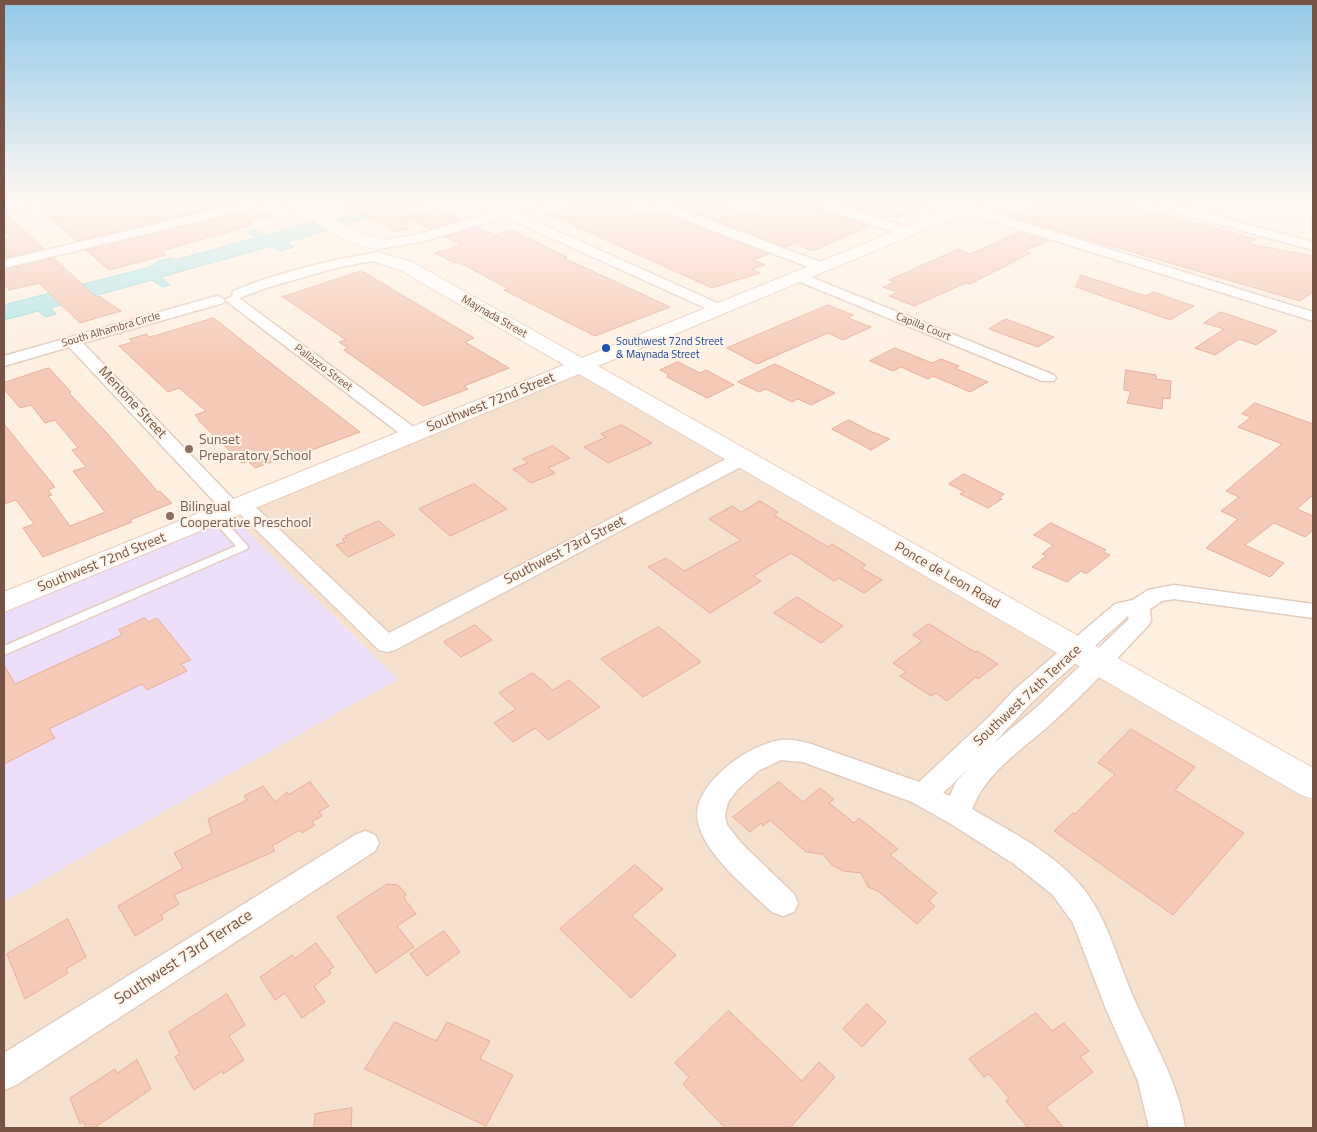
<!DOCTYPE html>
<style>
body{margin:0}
#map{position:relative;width:1317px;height:1132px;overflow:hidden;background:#fef0e1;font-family:"Titillium Web",sans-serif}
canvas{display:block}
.frame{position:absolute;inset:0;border:5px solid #775346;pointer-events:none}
</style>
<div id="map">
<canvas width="1317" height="1132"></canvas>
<div class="frame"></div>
</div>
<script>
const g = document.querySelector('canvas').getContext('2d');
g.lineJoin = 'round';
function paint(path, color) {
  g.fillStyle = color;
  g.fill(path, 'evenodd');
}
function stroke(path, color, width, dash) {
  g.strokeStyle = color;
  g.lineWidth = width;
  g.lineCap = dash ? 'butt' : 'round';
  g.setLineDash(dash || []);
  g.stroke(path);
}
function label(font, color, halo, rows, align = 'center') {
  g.font = font + ' "Titillium Web",sans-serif';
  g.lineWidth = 4;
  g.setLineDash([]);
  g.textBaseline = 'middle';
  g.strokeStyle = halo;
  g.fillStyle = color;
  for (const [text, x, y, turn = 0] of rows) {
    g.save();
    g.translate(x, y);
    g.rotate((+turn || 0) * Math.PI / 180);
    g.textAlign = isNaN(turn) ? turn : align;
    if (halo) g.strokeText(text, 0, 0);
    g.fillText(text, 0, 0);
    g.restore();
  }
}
const residential = new Path2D(`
 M579,373L1313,802V1128H4V902L398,679L233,517Z`);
const education = new Path2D(`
 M233,517L398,679L4,902V613Z`);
const water = new Path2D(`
 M390,203H428L332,227L329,230L287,242L294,247L281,251L272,246L161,277L170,285L163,287L152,280L50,308L56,314L46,317L38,311L4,320V305L153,266L158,261L171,258L175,260L256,238L247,232L255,230L265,236L303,224L338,219Z`);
const building = new Path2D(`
 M64,203H238L76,241L39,208Z
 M341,203H405L406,216L437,208L462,220L429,229L407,218L408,229L396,232Z
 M581,203H618L649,215L659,212L769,254L753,260L765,265L752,269L760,273L712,288L546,213Z
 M688,203H719L746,213L776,203H783L798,208L799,203H813L816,208L870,226L812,251L796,244L787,247L677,206Z
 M837,203H933V204L897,218L892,216L886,219Z
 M1038,203H1123L1256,239L1249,244L1313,256V292L1300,301L1008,216Z
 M258,209L270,216L248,222L253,225L161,251L166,255L109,270L86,250Z
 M6,213L44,249L4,258V239L11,237L4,230V214Z
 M478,227L495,235L512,230L567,257L564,258L670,307L595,336L504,290L509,289L458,262L455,263L435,253L462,245L445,237Z
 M1020,232L1049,241L1024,251L1031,253L970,284L966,283L914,306L889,296L897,292L883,287L895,282L889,280L958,249L970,254Z
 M54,258L96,297L99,296L121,311L80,323L39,283L9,290L4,283V270Z
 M362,271L474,338L465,342L509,368L464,386L468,389L423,406L344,350L348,348L339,342L346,340L283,297Z
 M1081,275L1146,296L1153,292L1194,306L1170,320L1076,287Z
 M828,305L853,315L848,318L871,327L843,340L828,333L757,364L727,348Z
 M1221,312L1277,331L1256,345L1239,339L1215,355L1195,348L1224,329L1204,323Z
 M214,318L264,358L360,432L288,459L286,457L255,468L248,461L242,463L198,420L199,419L195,415L206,411L179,388L168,392L119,346L133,342L129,339L147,334L149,337L161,334Z
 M1006,319L1054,337L1038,347L989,329Z
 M895,348L932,363L941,359L959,366L955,368L988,382L970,392L933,376L928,379L901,367L893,371L870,361Z
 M678,362L700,373L706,370L734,385L707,398L667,377L668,374L660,370Z
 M775,364L835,393L811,405L798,399L792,402L766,389L759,392L738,382Z
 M49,368L71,392L69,393L105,431L158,492L160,491L172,503L130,520L132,522L43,557L23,528L34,524L16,500L4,504V424L55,487L48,490L52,495L48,496L70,526L105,512L73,471L86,467L72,450L78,448L55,420L45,423L31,405L20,408L4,389V383Z
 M1126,370L1156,375V379L1171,381L1170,399L1163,398L1162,409L1127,403L1131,391L1124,390Z
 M1255,403L1313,424V495L1297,509L1313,516V530L1305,537L1274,523L1245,545L1284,563L1270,577L1206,548L1238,519L1221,511L1239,497L1226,491L1282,444L1238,427L1251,417L1242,414Z
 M849,420L870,431L890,439L871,450L832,429Z
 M622,425L652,443L608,463L584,447L606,437L601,434Z
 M553,446L570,458L548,468L555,473L531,483L513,469L528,463L523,459Z
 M964,474L1004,494L999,498L1002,499L988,508L960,494L964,492L949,484Z
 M474,484L507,509L450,536L419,509Z
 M760,501L778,512L774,515L828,547L832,544L866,565L861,568L882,580L864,593L839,578L834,581L791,553L753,576L761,581L710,613L648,567L666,558L684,571L741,540L709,519L732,506L741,512Z
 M379,521L395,535L348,557L336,545L345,542L342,539L347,538L345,536Z
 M1051,523L1106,550L1103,552L1110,555L1086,574L1081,571L1067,582L1032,567L1046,556L1042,554L1053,545L1034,535Z
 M797,597L843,626L821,643L774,613Z
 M145,618L148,622L157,618L191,660L181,664L187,671L147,690L142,684L49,729L55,738L4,764V665L15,684L122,635L119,630Z
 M929,624L975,652L977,651L998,664L978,679L976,677L947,701L936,693L931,696L900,676L906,672L893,663L922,641L913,635Z
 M475,625L492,640L461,657L444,642Z
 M659,627L701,662L643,697L601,659Z
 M533,673L553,690L569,680L600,707L548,740L535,728L513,742L494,723L516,709L499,693Z
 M1131,729L1195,767L1175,790L1244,833L1173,915L1054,831L1073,813L1075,814L1115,774L1098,763Z
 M310,782L329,806L319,812L322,816L312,822L315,825L302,833L300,830L272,846L275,851L174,895L179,904L161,915L163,919L135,936L118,906L183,868L174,853L212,833L208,819L247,800L244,796L263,786L275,802L287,792L289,794Z
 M779,782L803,802L820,788L834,799L829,803L854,823L859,818L898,849L890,855L937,893L929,901L935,906L917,924L878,891L868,887L861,873L843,871L832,865L823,854L806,852L770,820L763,826L761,823L750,832L733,817Z
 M635,865L663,889L632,916L676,955L631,998L560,929Z
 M387,884L398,885L406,894L404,898L416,914L397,926L414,947L376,973L337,917Z
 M68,919L86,957L66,969L68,973L25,999L7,954Z
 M444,931L460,952L427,976L410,954Z
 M316,943L334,967L329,970L331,973L314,986L325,1002L302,1018L285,993L275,1000L260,977L292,955L295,958Z
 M227,994L245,1025L229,1036L244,1060L223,1074L222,1071L194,1090L175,1057L180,1054L169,1032Z
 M867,1004L886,1022L862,1047L843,1029Z
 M729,1011L802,1081L819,1062L835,1077L790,1128H725L683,1084L689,1077L675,1063Z
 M1036,1013L1052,1031L1064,1023L1089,1051L1080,1057L1093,1072L1046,1107L1064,1128H1028L1006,1101L1009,1098L989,1074L984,1077L969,1059Z
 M395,1022L436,1041L447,1022L490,1041L480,1059L513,1075L486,1126L365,1069Z
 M137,1060L151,1089L94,1128H86L83,1121L80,1124L70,1098L115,1069L117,1073Z
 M352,1108L351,1128H314L315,1114Z`);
const lane = new Path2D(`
 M215,514L219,515L247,545L248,547L247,549L4,655V646L236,546L210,517Z`);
const street = new Path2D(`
 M13,203H34L32,206L4,212V204Z
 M245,203H264L262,206L4,268V260Z
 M528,203H545L543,206L517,213L724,306L726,309L724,312H714L505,217L424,241L385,248L379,244L380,241L418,234Z
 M647,203H663L826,264L828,267L826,270H816L649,206Z
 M815,203H832L911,229L913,232L907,236L903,235L817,206Z
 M1149,203H1167L1313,242V250L1151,206Z
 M964,204L1313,312V321L960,211L958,208L960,205Z
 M373,253L380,257L378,260L339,267L266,288L239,298L419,431L422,435L419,439L413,440L407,439L225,300L223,303L83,343L235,501L242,499L249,501L389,633L736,454L743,452L750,454L752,458L750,462L395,650L387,652L379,650L239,513L232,515L225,513L69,347L4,366V356L213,297L218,296L225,300L232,296L233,291C278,273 325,261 373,253Z
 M798,272L1054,375L1056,378L1054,381H1042L793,279L791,276Z
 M1174,585L1313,604V618L1174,599L1162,601L1150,609L1151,621L1148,626C1117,658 1087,691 1054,721C1025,748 987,770 972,809C1006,829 1045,848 1073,877C1107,911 1116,959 1135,1001C1154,1043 1178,1082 1185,1128H1149L1138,1081L1106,1009L1073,923L1053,895L1014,864L951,824L912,802L803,762L781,760L758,771L738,789L728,802L725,816L727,825L742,844L794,894L798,903L794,912L783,916L772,912C749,890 705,855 698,822C690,785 749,744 781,740C791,739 801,741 811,744L919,782L992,714L1014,690L1115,604L1133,600L1148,590ZM1128,616L1129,619L1037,707L994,743L1032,702ZM968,769L956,782L950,796L943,793Z
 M365,831L375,835L379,843L375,851L16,1085L4,1090V1053L355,835Z`);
const secondary = new Path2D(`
 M281,203H305L360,234L385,240L387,244L385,248C355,255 312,214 283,206Z
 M965,203H985L982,206L598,366L1313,768V799L1301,795L579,374L4,612V592L564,365L402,271L372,261L369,257L372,253L378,252L414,263L582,358Z`);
const markers = [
 [606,348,5,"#1a4fb4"],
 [189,449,5,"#8d6e63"],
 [170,516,5,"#8d6e63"]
];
const farStreetnames = [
 ["Maynada Street",494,317,30],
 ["Capilla Court",923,327,22],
 ["South Alhambra Circle",111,330,-16],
 ["Pallazzo Street",323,368,37]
];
const farTransitnames = [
 ["Southwest 72nd Street",616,342],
 ["& Maynada Street",616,355]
];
const streetNames = [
 ["Mentone Street",132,403,47],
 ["Southwest 72nd Street",491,403,-22],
 ["Southwest 73rd Street",565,551,-27],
 ["Southwest 72nd Street",102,563,-22],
 ["Ponce de Leon Road",947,576,30],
 ["Southwest 74th Terrace",1028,696,-43]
];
const educationNames = [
 ["Sunset",199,441],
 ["Preparatory School",199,457],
 ["Bilingual",180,508],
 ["Cooperative Preschool",180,524]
];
const nearStreetnames = [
 ["Southwest 73rd Terrace",184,958,-33]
];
paint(residential, '#f6e1cf');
paint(education, '#eddefa');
paint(water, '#b4e6e8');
stroke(water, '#9ad7db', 1);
paint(building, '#f5c9b7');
stroke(building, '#e9ae96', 1);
stroke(lane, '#e4cdbf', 3);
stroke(street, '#e4cdbf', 3);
stroke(secondary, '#eacdbc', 2);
paint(lane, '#fff');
paint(street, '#fff');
paint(secondary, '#fff');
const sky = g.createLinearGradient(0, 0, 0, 361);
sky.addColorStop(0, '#93c8e8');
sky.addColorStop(0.56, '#fff8f2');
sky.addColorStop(1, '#fff8f200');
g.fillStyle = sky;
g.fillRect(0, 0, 1317, 361);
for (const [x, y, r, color] of markers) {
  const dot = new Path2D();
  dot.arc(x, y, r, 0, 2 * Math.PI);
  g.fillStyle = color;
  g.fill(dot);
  stroke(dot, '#fff4e9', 2);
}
label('11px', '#775346', '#fff4e9', farStreetnames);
label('11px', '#164399', '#fff4e9', farTransitnames, 'left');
label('14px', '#775346', '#fff4e9', streetNames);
label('14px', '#785e54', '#fff4e9', educationNames, 'left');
label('16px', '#775346', '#fff4e9', nearStreetnames);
</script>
